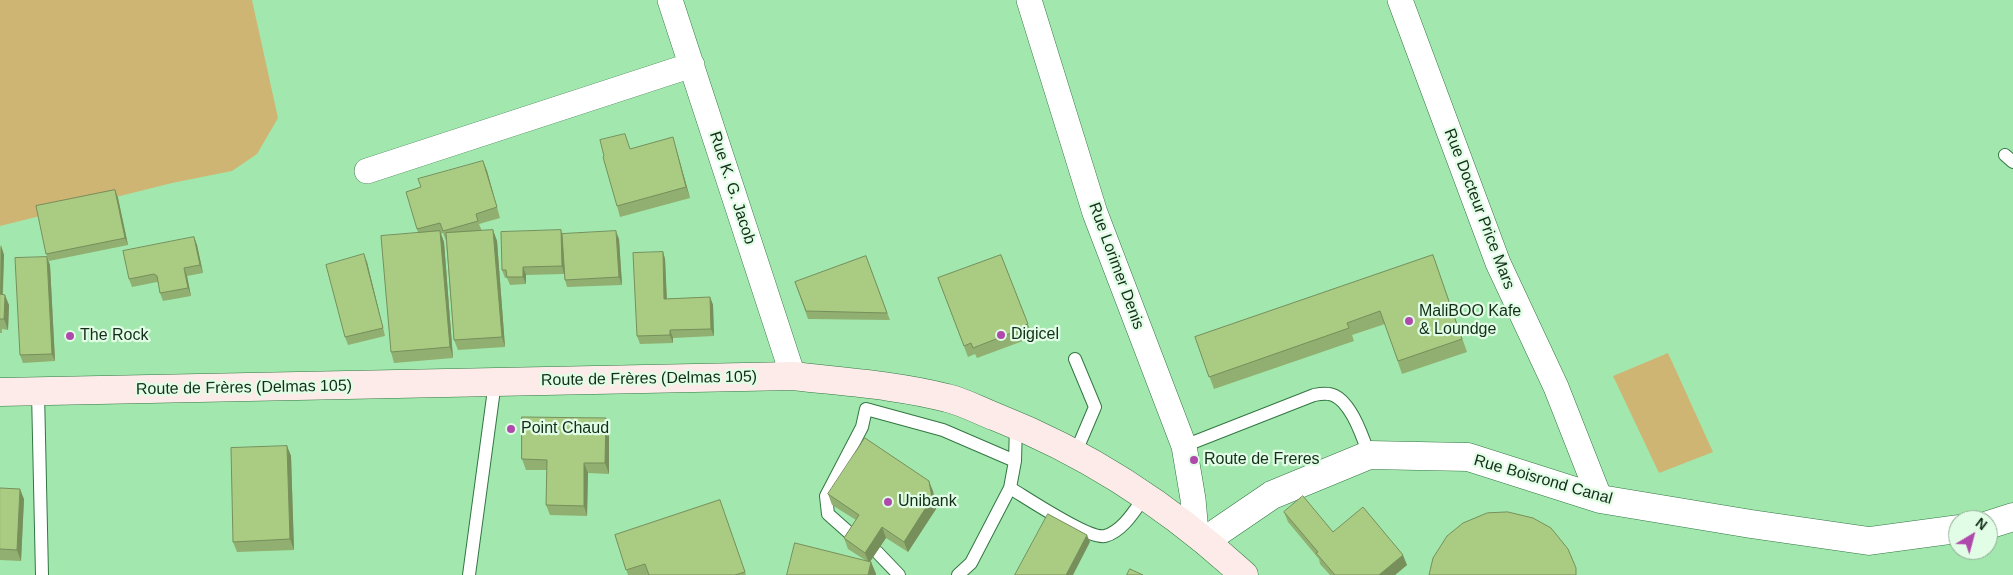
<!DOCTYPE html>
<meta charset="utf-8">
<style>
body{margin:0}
#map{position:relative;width:2013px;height:575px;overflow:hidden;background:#a2e8ae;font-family:Helvetica,sans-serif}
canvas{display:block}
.north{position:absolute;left:1948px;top:510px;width:50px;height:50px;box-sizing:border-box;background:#e2fde6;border:1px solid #8fab94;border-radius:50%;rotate:37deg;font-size:14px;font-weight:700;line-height:20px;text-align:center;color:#132f19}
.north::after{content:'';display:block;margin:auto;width:18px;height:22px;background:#b049ac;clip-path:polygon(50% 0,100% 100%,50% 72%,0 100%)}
</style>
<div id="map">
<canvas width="2013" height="575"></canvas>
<div class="north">N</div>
</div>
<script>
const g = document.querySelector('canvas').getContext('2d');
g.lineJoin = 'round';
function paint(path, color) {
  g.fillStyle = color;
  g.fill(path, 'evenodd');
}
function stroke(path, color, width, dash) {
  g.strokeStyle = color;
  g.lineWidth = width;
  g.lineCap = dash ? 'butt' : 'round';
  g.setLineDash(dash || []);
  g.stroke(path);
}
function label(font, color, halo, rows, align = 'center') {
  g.font = font + ' Helvetica,sans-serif';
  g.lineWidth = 4.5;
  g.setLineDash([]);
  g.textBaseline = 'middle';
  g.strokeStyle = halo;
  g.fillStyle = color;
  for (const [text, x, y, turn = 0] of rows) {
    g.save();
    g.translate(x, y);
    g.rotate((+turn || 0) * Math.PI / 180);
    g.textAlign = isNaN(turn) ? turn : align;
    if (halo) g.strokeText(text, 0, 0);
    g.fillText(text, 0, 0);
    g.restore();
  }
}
const green = new Path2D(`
 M0,0H252L278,118L257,154L232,171L172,183L0,226Z
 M1668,353L1713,452L1659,473L1613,376Z`);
const service = new Path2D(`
 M2005,155L2013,162
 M38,392L42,575
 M1184,446L1314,395C1319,394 1324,393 1329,394C1350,397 1363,438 1369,455
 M1075,454L1095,407L1075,359
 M1010,488C1027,498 1089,540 1105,536C1123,531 1135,510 1145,496
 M855,538L828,514L826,496L862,427L866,409L943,430L1015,461
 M877,552L899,575
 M469,575L495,382
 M958,575L971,563L1010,488L1015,461L1016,425`);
const minor = new Path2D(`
 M670,0L793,376
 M1029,0L1095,213L1184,446L1193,499L1196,533
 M1400,0L1498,263L1556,387L1600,499
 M367,171L692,65`);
const tertiary = new Path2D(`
 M1988,525L2013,517
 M1206,540L1272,495L1369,455L1468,457L1600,499L1751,524L1869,541L1958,529`);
const secondary = new Path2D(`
 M0,392L793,376C844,382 897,385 947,398C964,402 980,411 996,417C1090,454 1170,507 1244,575`);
const wall = new Path2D(`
 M676,148L690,198L620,217L617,206Z
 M483,161L487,171L500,218L479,224L482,231L493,230L497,241L505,347L458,350L454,340L446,241L443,233L441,234L444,242L453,358L394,363L391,352L418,233L417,229L421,187Z
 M115,190L118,198L128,245L49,261L46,254Z
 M562,236L619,239L622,285L567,287L565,280L564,274L526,275V284L510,285L507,278H505L502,270Z
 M194,237L197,245L203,273L187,276L191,296L163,301L160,293L158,283L157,282L132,287L129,279Z
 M0,245L4,255L3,294L9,305L8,330L2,329V333H0Z
 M663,252L665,259L667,299L710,297L713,305L714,336L673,338V343L640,344L637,336Z
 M1001,255L1032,334L1022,338L1023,341L977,358L975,354L968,357L938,278Z
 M1433,255L1467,352L1402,374L1385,324L1352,335L1354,341L1214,389L1195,337Z
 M866,256L890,320L808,319L795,282Z
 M47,257L50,265L55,361L23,363L20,355Z
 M367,262L385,336L348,345L345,337Z
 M606,418L609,429V474L588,473L587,516L550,515L546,505L547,470H526L522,459Z
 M287,446L291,456L294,550L237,552L233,542Z
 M0,488L24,499L21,561L0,560Z
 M933,491L936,509L908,552L886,538L870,562H871L876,574L865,560L848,549L844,538L856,520L832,505L828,494Z
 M720,500L746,575H628L615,535Z
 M1284,512L1333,532L1407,565L1395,575H1330L1320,564L1319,559L1288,522Z`);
const shadedWall = new Path2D(`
 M673,137L676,148L690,198L686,187Z
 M483,161L487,171L500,218L497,207Z
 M115,190L118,198L128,245L125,238Z
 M493,230L497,241L505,347L502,337Z
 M561,230L563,238L564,274L562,266Z
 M440,231L444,242L453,358L450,347Z
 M616,231L619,239L622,285L619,277Z
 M194,237L197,245L203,273L200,265Z
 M1,245L4,255L2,305L0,299Z
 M663,252L665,259L667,306L664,299Z
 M364,254L367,262L385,336L383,328Z
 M47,257L50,265L55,361L52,354Z
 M523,267L526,275V284L523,277Z
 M184,268L187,276L191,296L188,288Z
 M5,295L9,305L8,330L4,319Z
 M710,297L713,305L714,336L711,329Z
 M670,330L673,338V343L670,335Z
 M606,418L609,429V474L605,463Z
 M287,446L291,456L294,550L290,539Z
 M584,463L588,473L587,516L584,506Z
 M929,481L933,491L936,509L908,552L904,542Z
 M20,489L24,499L21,561L17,550Z
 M882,527L886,538L869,563L865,553Z
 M1087,535L1090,542L1073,575H1066Z
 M1403,555L1407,565L1395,575H1379Z
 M871,562L876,574V575H868Z`);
const building = new Path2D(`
 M625,134L630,149L673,137L686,187L617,206L603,157L604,156L600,140Z
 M483,161L497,207L476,214L478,221L443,231L440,223L417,229L406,192L421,187L418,179Z
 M115,190L125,238L46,254L36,206Z
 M493,230L502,337L454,340L446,233Z
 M561,230L562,266L523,267V277H507L506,270H502L501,232Z
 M440,231L450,347L391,352L381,236Z
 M616,231L619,277L565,280L562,234Z
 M194,237L200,265L184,268L188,288L160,293L157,276L154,274L129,279L123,251Z
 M663,252L664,299L710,297L711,329L670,330V335L637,336L633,253Z
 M364,254L383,328L345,337L326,265Z
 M1001,255L1028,324L1018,328L1019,330L973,348L971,343L964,346L938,278Z
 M1433,255L1462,339L1398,361L1380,311L1347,323L1349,328L1209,377L1195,337Z
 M866,256L887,313L806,311L795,282Z
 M47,257L52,354L20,355L15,258Z
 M0,294L5,295L4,319H0Z
 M522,417L606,418L605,463H584V506L546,505L547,460L522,459Z
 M865,438L929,481L932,498L904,542L882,527L865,553L844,538L859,515L828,494Z
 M287,446L290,539L233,542L231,448Z
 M0,488L20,489L17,550L0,549Z
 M1303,496L1333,532L1363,507L1403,555L1379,575H1335L1316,553L1318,552L1284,512Z
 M720,500L745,572L735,575H649L645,564L626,570L615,535Z
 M1508,512L1533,518L1551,528L1568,549L1576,568V575H1429L1433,558L1447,536L1463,523L1487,513Z
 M1048,514L1087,535L1066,575H1015Z
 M795,543L871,562L868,575H787Z
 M1130,569L1143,575H1127Z`);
const markers = [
 [1409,321,5,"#b049ac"],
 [1001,335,5,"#b049ac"],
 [70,336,5,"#b049ac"],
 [511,429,5,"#b049ac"],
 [1194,460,5,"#b049ac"],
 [888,502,5,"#b049ac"]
];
const streetNames = [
 ["Rue K. G. Jacob",732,188,72],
 ["Rue Docteur Price Mars",1479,209,69],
 ["Rue Lorimer Denis",1116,266,70],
 ["Route de Frères (Delmas 105)",649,379,-1],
 ["Route de Frères (Delmas 105)",244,388,-1],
 ["Rue Boisrond Canal",1543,480,16]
];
const poiNames = [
 ["MaliBOO Kafe",1419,312],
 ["& Loundge",1419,330],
 ["Digicel",1011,335],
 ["The Rock",80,336],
 ["Point Chaud",521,429],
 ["Route de Freres",1204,460],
 ["Unibank",898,502]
];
paint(green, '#ceb573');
stroke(service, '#327642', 14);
stroke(minor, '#327642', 26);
stroke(tertiary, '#327642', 29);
stroke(secondary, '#327642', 29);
stroke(service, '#fff', 12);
stroke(minor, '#fff', 25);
stroke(tertiary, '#fff', 28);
stroke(secondary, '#fcebe8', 28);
paint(wall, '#91af70');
paint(shadedWall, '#768f5b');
paint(building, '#a9cc82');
stroke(building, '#768f5b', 1);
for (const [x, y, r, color] of markers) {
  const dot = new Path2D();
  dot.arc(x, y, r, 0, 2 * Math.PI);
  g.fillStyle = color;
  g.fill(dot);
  stroke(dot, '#e2fde6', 2);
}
label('16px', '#132f19', '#e2fde6', streetNames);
label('16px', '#132f19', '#e2fde6', poiNames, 'left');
</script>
